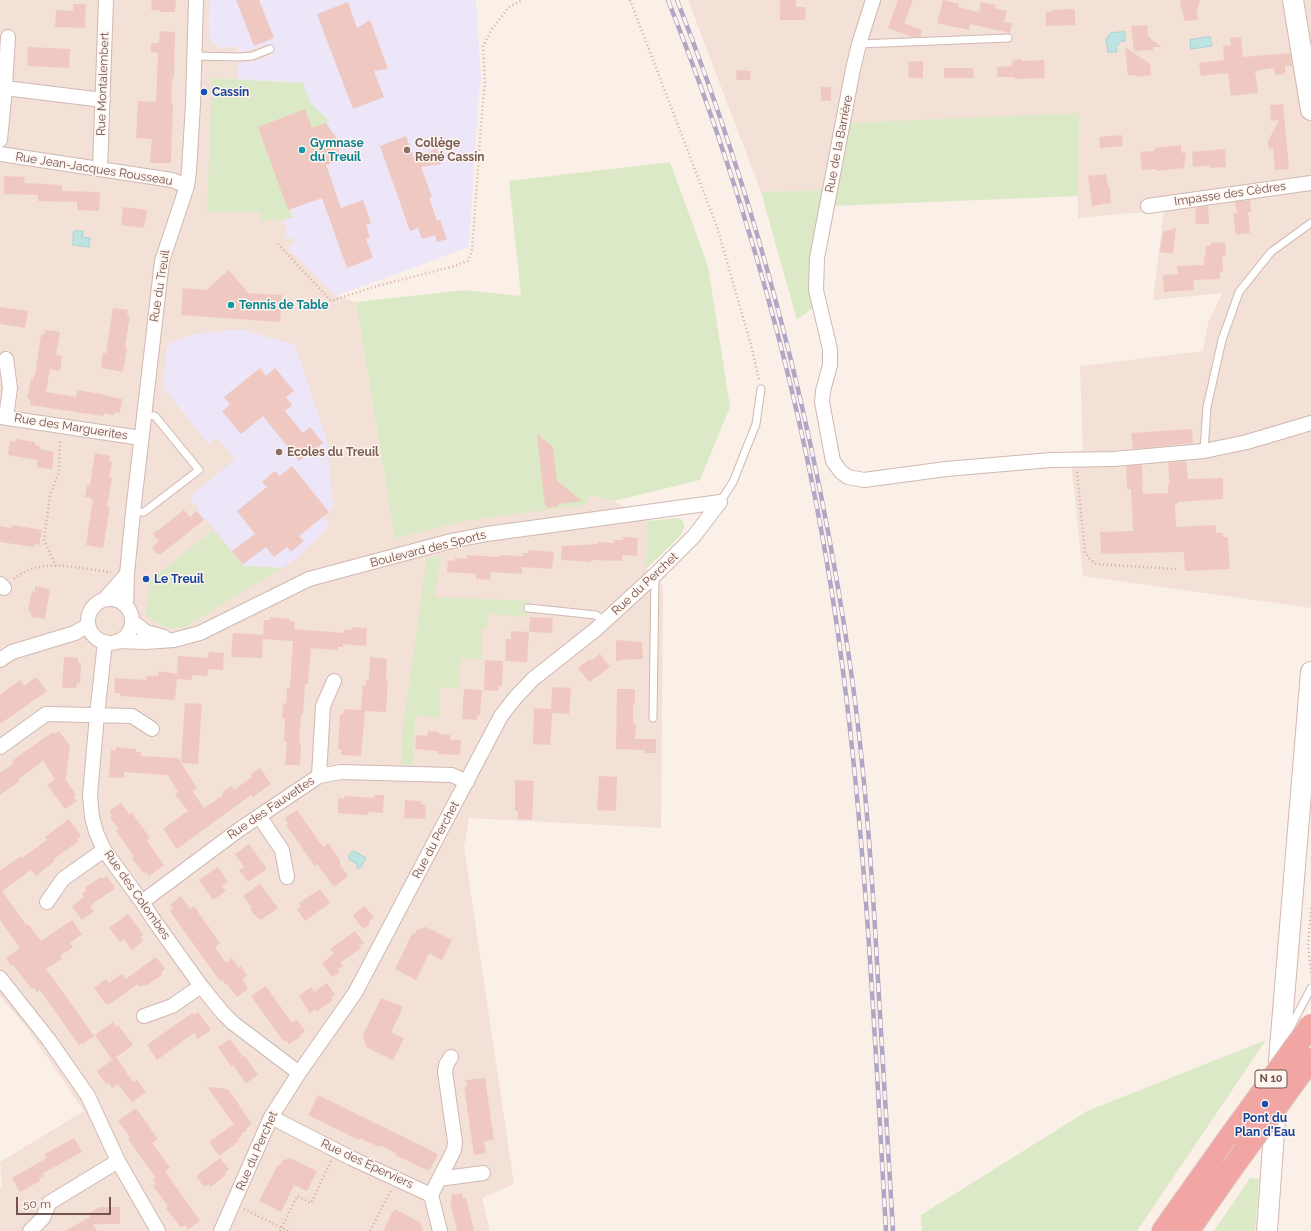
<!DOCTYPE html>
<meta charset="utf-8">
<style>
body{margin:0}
#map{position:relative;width:1311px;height:1231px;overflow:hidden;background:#fbf0e8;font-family:Raleway,sans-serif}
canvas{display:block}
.scale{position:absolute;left:16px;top:1197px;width:95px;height:18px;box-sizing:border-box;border:2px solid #74524d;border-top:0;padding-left:5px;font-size:12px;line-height:14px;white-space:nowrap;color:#74524d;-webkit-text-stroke:3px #fef5ef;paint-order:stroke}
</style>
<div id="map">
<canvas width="1311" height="1231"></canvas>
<div class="scale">50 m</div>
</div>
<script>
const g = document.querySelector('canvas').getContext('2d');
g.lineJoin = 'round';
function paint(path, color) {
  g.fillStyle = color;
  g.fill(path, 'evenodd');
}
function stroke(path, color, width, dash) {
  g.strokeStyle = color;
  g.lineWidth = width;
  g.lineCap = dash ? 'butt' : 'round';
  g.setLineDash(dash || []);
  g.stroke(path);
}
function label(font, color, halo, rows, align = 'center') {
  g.font = font + ' Raleway,sans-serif';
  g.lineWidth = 3;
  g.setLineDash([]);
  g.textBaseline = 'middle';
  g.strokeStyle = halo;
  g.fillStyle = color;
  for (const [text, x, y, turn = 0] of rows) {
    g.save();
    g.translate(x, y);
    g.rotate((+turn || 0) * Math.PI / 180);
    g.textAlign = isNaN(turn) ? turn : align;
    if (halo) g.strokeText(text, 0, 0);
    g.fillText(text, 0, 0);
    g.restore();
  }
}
const residential = new Path2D(`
 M0,0H210L209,36L222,48L237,46V51L250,50L268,43L272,54L256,61L238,63V79L212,78L260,212L261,221L283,220L287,230L283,238L292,237L294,246L286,247L336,296L356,302L395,539L464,521L591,495L614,501L647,521L646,569L663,586L661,828L469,818L464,847L514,1184L482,1198L490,1231H0V1187L2,1186L0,1162L84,1111L27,1028L0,996Z
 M688,0H1311V608L1083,576L1070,452L1083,451L1080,366L1203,351L1208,323L1222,293L1153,300L1164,210L1078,218L1079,113L825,190L761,192Z`);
const education = new Path2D(`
 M210,0H476L481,79L478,103L469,247L336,296L286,247L294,246L292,237L283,238L287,230L283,220L293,217L290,209L326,165L338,140L326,123L329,120L311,105L303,83L238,79V63L256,61L272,55L270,49L268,44L250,50L237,52V46L222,48L214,45L209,36Z
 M240,329L295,345L327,440L333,508L323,517L330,526L297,558L282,568L244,566L205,518L204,520L197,511L199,509L189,497L235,459L218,438L208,444L163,387L167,344L195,334Z`);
const green = new Path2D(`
 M212,78L303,83L311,104L329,120L326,123L338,140L340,160L326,165L336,193L290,209L293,217L283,220L261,221L260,212H207Z
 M1079,113L1078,196L833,206L847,123Z
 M670,162L708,266L730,407L700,480L614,501L591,495L584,505L464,521L395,539L356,302L465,290L521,296L509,181Z
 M825,190L808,277L815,306L797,320L761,192Z
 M676,518C687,520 685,529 680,536L646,569L647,521Z
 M213,530L244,566L282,568L185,627C169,631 158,626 146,614L150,581Z
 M442,555L434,597L529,601L527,617L488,614L487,628H482V660L461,658L459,688L439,687V718L415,716L413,765L401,764L403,728L427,558Z
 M1266,1040L1137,1231H922L921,1215L1087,1111Z
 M1250,1178L1259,1179L1255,1231H1214Z`);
const water = new Path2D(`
 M1125,32V41H1121L1116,47L1117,52H1108L1106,39L1111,33Z
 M1210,37L1212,46L1191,49L1190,40Z
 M74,231H83L82,237L90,238L89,247L73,245Z
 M354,851L366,858L360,868H357V864L349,859V855Z`);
const building = new Path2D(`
 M152,0H176L175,12H160L159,10H151Z
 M236,0H259L274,38L254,46Z
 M780,0H796V7H806L805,20H780Z
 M898,0H913L904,23L922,30L920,37H912L888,28Z
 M943,0L959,4L958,7L979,12L981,2L996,5L995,8L1007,11L1004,22L1012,23L1010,33L970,24L969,30L937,23Z
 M1181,0H1200L1197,11L1198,20L1184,21L1183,13L1180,6Z
 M348,2L357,28L370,20L388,69L374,71L384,97L353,109L317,14Z
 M73,4H86L85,28L55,27L56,10L73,11Z
 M1071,9L1075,10V25L1046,26V12H1052V10Z
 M1147,25L1148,36L1161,47H1153V50L1134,51L1131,26Z
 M160,31L175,32L174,78L172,79L171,103H173L171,163H150L152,139L136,138L138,101L156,102L158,53L151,52V43H159Z
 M1241,37L1243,57L1290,53L1292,66H1285V74L1275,75L1274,68L1255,71L1258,93L1231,96L1228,73L1201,76L1199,63L1224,60L1223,46L1231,45L1230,38Z
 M28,47L70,49L69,68L27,66Z
 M1125,47L1150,64L1151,75L1136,77L1135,75H1128Z
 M1022,59V61L1044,60L1045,78L1015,79V77H997V67L1011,66L1013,60Z
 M923,61V78H909L908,62Z
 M944,68H973L974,78H944Z
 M737,70L751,71L750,80H736Z
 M821,87H831V101H821Z
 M1283,104L1289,169L1275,170L1273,148L1269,149L1268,141L1279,120L1271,121L1270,105Z
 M305,109L312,128L326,123L338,140L340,160L326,165L341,208L363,200L371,223L366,225L370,238L366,239L373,258L347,268L322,198L288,210L258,127Z
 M1122,135L1123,146L1100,148L1099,137Z
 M406,136L414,159L425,155L436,148L440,156L442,164L421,167L432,197L429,198L437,221L440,220L447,239L437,242L435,235L422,239L418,228L410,231L380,146Z
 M1181,145V153L1186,152L1184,168L1157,171L1156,169L1142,170L1140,152L1155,151V148Z
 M1225,149L1226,167L1210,168V165L1193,167L1192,152Z
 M1106,174L1108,187H1110L1111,203L1092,206L1088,176Z
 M4,176L25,177L24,183L62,185V191L100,192L99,211L77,210V202L38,201V195L4,194Z
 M1250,200L1251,212H1248L1250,233L1236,235L1233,214L1237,213L1235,202Z
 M1208,206L1209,224H1196L1195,210L1198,207Z
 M123,207L147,210L144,228L121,225Z
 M1176,228L1173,254L1160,252L1163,232Z
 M1225,242L1226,256H1222L1223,272H1220V279L1193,280L1194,290L1164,292L1163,275L1178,274L1177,266L1204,265V257H1206L1205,246H1211V243Z
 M229,270L248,293L282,295L280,322L181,315L183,288L206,290Z
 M0,307L28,311L25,328L0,324Z
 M113,308L128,310L127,316H130L125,347H127L123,372L101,368L103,353H106Z
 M45,330L60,332L56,355L62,356L60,371L50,369L46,392L76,397L77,390L107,395V396L122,399L120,413L114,412V415L104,413V416L96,415L30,405V399H27L31,379L33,380L34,375H35L41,335H44Z
 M260,368L266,376L275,368L294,391L286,397L292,405L285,411L303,433L310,427L323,443L299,461L263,416L241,434L222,411L230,405L224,397Z
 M1192,429L1193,443L1133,449L1131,433Z
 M537,434L553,447L557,481L582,501L559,504L556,507L549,508L545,506Z
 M16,439L35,442V445L40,446L39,449L54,452L52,469L37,467L38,460L8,455L10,441L15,442Z
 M95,453L110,456L109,461L112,462L109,477H112L107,507H110L103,548L86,545L93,499H90L91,497H85L87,485H90Z
 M1186,461L1188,479L1223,478V499L1177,502V504L1175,505L1176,527L1216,525V533H1223V537H1228L1230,569L1185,571L1184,552L1101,554L1100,532L1133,531L1131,489H1127L1126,466L1142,465L1143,494L1168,493V484H1170L1168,463Z
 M292,466L329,512L299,536L304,541L291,552L287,547L274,557L266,547L243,564L232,551L255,534L237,511L267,487L262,482L275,471L280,476Z
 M184,510L190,517L197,511L204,520L161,554H157L152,547L159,541L153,534Z
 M12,525L42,530L39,545L34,544V547L0,542V526L11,528Z
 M623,537L638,538L637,556L622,555V561L591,560V562L561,560L562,546L598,544V542L614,543V540H623Z
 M529,550L554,552L552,569L522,567V574L491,572L490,580L476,579V574L447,572L448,560L455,561V558L467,559V555L499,557L500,555L523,556V553H528Z
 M35,586L50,589L45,619L31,617V611H28L32,591L35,592Z
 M270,617L290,619V621L295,622L294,629L344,633V630H352V627L367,628L366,646L343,644V647H338L337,650L311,648L308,684H305L303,715L301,714L299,743H301L300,765H285L287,742L284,741L285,719H282L283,703L286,704L287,688H290L293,641L263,639L264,620H270Z
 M530,617L553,618L552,633L529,632Z
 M511,631L529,632L527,662L505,661L506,639H511Z
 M233,633L263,635L262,658L231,657Z
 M616,640L642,642L643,659L620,660L616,662Z
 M209,652L224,653L223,670L208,669L207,676L192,675V680L177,679L175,700L120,696V693H114L115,678L146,680V676H158L159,671L177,674L178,656L208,658Z
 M600,654L610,667L589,682L578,668L590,659L591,661Z
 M64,657L78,658V663H81L80,683H77L76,688H62Z
 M370,657L387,659L386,681H388L386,712L365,711L361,756L341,755V749H338L340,714H343L344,709L361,710L363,685L366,686V680H369Z
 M485,660L503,661L502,686H499L498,691L484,690Z
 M36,677L47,691L0,724V695L20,680L24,686Z
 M552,687L571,688L569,714L552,713L550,745L533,744L534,708L551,709Z
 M464,689L482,690L480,715H477V720L462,719Z
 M617,689H635V703H633V723L636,724L635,739H656V753H645V750L616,749Z
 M185,703L202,704L198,764L181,763L197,788L192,791L204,808L222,796L223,792L231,786L234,790L252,777L251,774L260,768L271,784L253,797L251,795L177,849L163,829L188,811L175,794L178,792L168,775L124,772V778L109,777L111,750H116V747L136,749V752H141V756L178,758L181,763Z
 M59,731L70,746L66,778L65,779L76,795L73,796L77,801L65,809L47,785L55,779L43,761L18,779L20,781L0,795V773L14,763L12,761L44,738L53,732L55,734Z
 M428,731L439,732V734L450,735V740H461L460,755L438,754V751L415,749L416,735L427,736Z
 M599,776L617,777L616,811L597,810Z
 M515,780L534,781L532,820L518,819V811H515Z
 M375,795H384L383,813L368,812V815L338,813V798L344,799V796L374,798Z
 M405,800L421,801V804L426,805L425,819L404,818Z
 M121,803L130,815L132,813L150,838L147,841L164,865L149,876L146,872L144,874L132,858L134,856L116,831L119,829L110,818L112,815L109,811Z
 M297,810L323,847L328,843L340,860V864L348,876L334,887L317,864L315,866L286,825L288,823L285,818Z
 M69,819L81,836L77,839L79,841L54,859L55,861L36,876L31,870L2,891L26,925L28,924L41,941L72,920L82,934L70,943L73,947L60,956L62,959L46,969L94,1036L82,1044L81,1043L79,1045L40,990L37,992L34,988L32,989L13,965L11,966L6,958L20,948L0,920V871L21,856L22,858L47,840L45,837Z
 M249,844L267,869L248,882L239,870L244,867L235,854Z
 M218,867L228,882L222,886L226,891L213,900L199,880Z
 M107,876L115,888L90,906L94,911L82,920L72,906L84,897L82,894L86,891L85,888L101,877L102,879Z
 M260,884L278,908L261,920L259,918L258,919L250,909L252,908L243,896Z
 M320,889L330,903L305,921L297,909L301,906L299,903Z
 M181,896L190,909L194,906L220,943L215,947L226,963L232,958L239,968L241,966L247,976L242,979L248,989L237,997L227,984L226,985L222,980L220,981L170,911L173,909L170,905Z
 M365,906L374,918L369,921V925L363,929L353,915Z
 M128,914L143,935L141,937L143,941L132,950L124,939L120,942L109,928Z
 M426,927L452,940L442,960L429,953L416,980L395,969L412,934L414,935L417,930Z
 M355,931L364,943L359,946L361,948L340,963L343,966L338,969L340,972L332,977L322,963L334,954L330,949Z
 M156,957L165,969L161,972L162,975L146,986L145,984L140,987L138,984L110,1004H106L94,988L106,979L109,983L122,974L126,979Z
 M327,983L335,995L331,998L333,1000L316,1012L315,1009L310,1013L299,996L311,987L314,992Z
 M266,986L292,1023L297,1020L305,1031L300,1035L301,1036L289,1044L286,1040L284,1042L251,996Z
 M381,998L403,1007L391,1032L404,1038L393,1060L366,1047L363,1035Z
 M198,1012L211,1030L198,1039L194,1033L157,1060L147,1045L192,1013L194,1015Z
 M113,1022L116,1027L118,1025L133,1045L112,1060L95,1035Z
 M230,1039L243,1057L245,1056L258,1075L246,1083L233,1065L231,1066L218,1047Z
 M116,1057L133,1082L137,1080L146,1092L132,1102L118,1084L112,1088L108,1082L106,1084L97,1071Z
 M485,1078L494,1140L484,1141L486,1153L474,1155L464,1087H467L466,1080Z
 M207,1087L228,1089L252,1124L246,1128L247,1130L241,1134L242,1136L238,1139L239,1141L219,1156L209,1142L234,1124Z
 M318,1095L438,1154L429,1171L395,1155L396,1153L380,1145L379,1147L360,1138L359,1140L308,1115Z
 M136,1108L158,1139L152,1143L170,1168L165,1171L200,1221L188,1230L185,1225L181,1228L166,1208L168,1206L153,1186L156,1184L153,1180L156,1178L128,1139L130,1137L118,1121Z
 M74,1138L82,1152L43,1173L44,1176L39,1178L40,1181L20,1192L12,1178L47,1158L45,1154Z
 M220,1158L229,1169L225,1173L226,1175L210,1187L209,1184L204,1187L196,1176Z
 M290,1158L317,1171L307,1191L294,1185L281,1212L259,1201L278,1165L280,1166L282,1161Z
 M462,1193L463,1198H466L474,1231H457L450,1201H452L451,1195Z
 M100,1207H120V1224H93L97,1231H65L90,1217L88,1214Z
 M394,1209L420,1222L423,1231H383Z`);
const path = new Path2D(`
 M630,0L717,227L751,345L759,380
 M278,244L331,301L377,286L455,266L469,260L472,249L483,101L485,84L483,46L492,29L509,7L522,0
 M1077,472L1085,553L1090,559L1096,564L1176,569
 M56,566L44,540L50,495L59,472L60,439
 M14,579C40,556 80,569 111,572
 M1311,908L1308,944L1311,973
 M244,1209L288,1231
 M280,1231L297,1196L311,1203L331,1161
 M370,1231L391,1190`);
const lane = new Path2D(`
 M859,44L1008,38
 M195,56L239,57L252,56L270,49
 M1204,451L1207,407L1222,340L1239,292L1271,252L1311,223
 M720,502L733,482L756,424L761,389
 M133,512H144L199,470L155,416L144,415
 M528,608L596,615L604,622
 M653,718L655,576
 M1288,1032L1311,988`);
const street = new Path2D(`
 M873,0L859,44L853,69L817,258L816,290L830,349V365L823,391L822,402L833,461L841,472L848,477L864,480L946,469L1051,460L1114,459L1204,451L1247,442L1311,423
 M5,88L8,37
 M0,140L5,88L103,100
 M0,154L172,180L187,186
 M100,169L106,0
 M1148,206L1311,183
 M0,417L141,438
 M6,417L10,388L6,359
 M0,584L4,588
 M88 621a22 22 0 1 1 44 0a22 22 0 1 1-44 0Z
 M104,600L127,574
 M126,606L127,574L133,512L162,261L187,186L189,171L193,104L196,0
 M132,621L146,632L164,637
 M118,641L145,642L174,640L200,633L309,579L451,541L487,534L720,502
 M105,642L97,715L90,795L92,817L96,832L104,850L142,902L153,919L201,986L222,1012L233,1023L299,1073
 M0,660L12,652L75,633L88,625
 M0,747L46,714L132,716L152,729
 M319,776L323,706L334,681
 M259,816L282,850L287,877
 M47,902L63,879L104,850
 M142,902L240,829L319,776L341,772L452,775L467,782
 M0,978L49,1040L88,1096L118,1161L158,1231
 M144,1016L172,1006L201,986
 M271,1117L351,1158L431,1195L440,1231
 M439,1179L483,1173
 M431,1195L454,1150L455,1142L445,1072L446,1065L451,1057
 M30,1231L43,1218L49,1203L118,1161
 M221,1231L271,1117L299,1073L355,993L501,716L515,698L533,679L595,630L655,575L694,536L720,502`);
const secondary = new Path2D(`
 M1293,0L1311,110
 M1267,1231L1280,1048L1311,672`);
const highway = new Path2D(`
 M1163,1231L1232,1134
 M1188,1231L1232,1168`);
const rail = new Path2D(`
 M668,0C753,215 814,441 843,671C867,857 875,1044 886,1231
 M677,0C761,214 817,437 850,664C866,775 873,887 879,998C884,1076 888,1153 893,1231`);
const highwayBridge = new Path2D(`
 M1232,1134L1311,1025
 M1232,1168L1311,1059`);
const markers = [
 [204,92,4,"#1a4fb4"],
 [302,150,4,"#0f9aa8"],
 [407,150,4,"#8d6e63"],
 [231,305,4,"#0f9aa8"],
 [279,452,4,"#8d6e63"],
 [146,579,4,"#1a4fb4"],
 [1265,1104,4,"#1a4fb4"]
];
const shields = [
 [1271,1079,32]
];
const shieldNames = [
 ["N 10",1271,1079]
];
const streetNames = [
 ["Rue Montalembert",103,84,-88],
 ["Rue de la Barrière",839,144,-79],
 ["Rue Jean-Jacques Rousseau",94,169,9],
 ["Impasse des Cèdres",1230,194,-8],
 ["Rue du Treuil",160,286,-81],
 ["Rue des Marguerites",71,427,9],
 ["Boulevard des Sports",428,549,-14],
 ["Rue du Perchet",645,584,-43],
 ["Rue des Fauvettes",271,808,-34],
 ["Rue du Perchet",436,840,-62],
 ["Rue des Colombes",137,895,55],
 ["Rue du Perchet",257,1151,-66],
 ["Rue des Éperviers",367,1164,25]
];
const transitNames = [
 ["Cassin",212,92],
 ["Le Treuil",154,579],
 ["Pont du",1265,1118,"center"],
 ["Plan d'Eau",1265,1132,"center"]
];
const cultureNames = [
 ["Gymnase",310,143],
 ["du Treuil",310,157],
 ["Tennis de Table",239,305]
];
const educationNames = [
 ["Collège",415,143],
 ["René Cassin",415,157],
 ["Ecoles du Treuil",287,452]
];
paint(residential, '#f3e0d7');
paint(education, '#ede5f8');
paint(green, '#dce9c7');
paint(water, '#bde4e1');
stroke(water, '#a4d6d2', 1);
paint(building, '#efc9c1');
stroke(lane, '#cfb8b1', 9);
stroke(street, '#cfb8b1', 16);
stroke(secondary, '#d2b7af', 22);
stroke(highway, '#d8cfcd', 24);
stroke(path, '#d5aca4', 2.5, [1, 3]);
stroke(lane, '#fff', 7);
stroke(street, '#fff', 14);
stroke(secondary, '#fff', 20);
stroke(highway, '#f2a6a3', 22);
stroke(rail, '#b0a6c5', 4.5);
stroke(rail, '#fef5ef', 3, [9]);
stroke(highwayBridge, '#d8cfcd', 24, []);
stroke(highwayBridge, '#f2a6a3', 22);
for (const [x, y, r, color] of markers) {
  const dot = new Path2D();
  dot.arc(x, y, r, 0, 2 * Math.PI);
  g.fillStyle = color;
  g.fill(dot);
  stroke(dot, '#fef5ef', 1.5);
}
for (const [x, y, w] of shields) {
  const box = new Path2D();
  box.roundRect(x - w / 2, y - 9, w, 18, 3);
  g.fillStyle = '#fef5ef';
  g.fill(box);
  stroke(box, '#74524d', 1);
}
label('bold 11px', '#74524d', null, shieldNames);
label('12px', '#74524d', '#fef5ef', streetNames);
label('bold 12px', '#164399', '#fef5ef', transitNames, 'left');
label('bold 12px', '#0d838f', '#fef5ef', cultureNames, 'left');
label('bold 12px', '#785e54', '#fef5ef', educationNames, 'left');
</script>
